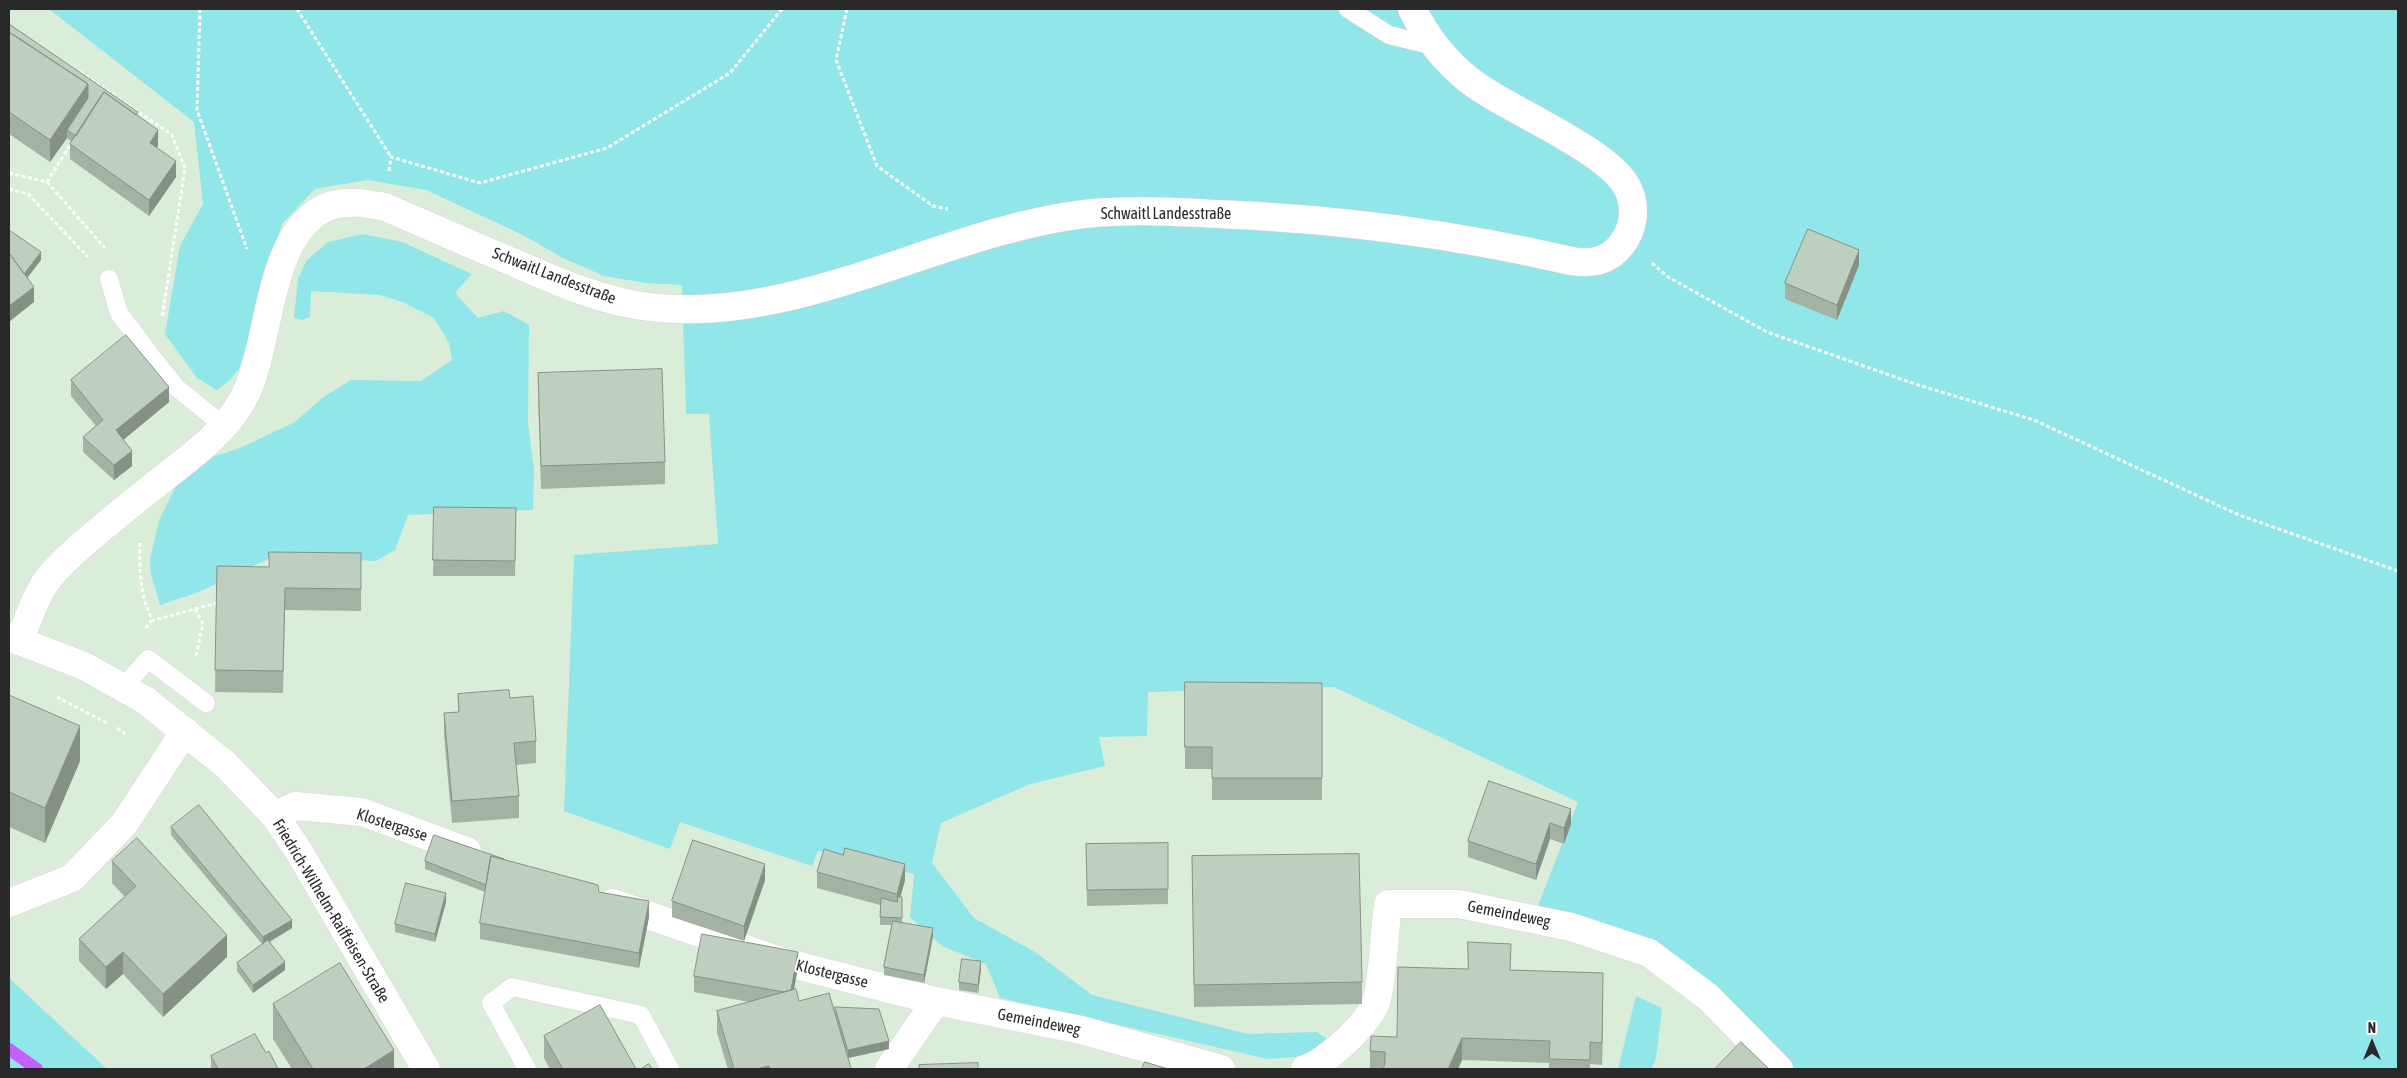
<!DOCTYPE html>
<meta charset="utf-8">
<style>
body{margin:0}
#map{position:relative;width:2407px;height:1078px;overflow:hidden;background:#daedd9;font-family:"Asap Condensed",sans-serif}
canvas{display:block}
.frame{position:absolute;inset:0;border:10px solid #292929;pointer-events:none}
.north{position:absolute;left:2347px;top:1018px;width:50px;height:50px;-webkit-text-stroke:4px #fff;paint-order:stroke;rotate:0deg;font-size:14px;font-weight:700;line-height:20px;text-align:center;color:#292929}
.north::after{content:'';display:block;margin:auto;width:18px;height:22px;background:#292929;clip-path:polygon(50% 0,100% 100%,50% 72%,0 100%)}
</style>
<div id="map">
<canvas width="2407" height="1078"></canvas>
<div class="frame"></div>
<div class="north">N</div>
</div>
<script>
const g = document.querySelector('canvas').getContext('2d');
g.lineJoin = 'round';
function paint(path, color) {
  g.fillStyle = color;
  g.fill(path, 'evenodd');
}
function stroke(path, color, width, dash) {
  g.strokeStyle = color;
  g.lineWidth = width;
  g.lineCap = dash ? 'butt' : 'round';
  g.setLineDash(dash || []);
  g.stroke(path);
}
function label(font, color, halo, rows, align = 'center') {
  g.font = font + ' "Asap Condensed",sans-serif';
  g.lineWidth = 4;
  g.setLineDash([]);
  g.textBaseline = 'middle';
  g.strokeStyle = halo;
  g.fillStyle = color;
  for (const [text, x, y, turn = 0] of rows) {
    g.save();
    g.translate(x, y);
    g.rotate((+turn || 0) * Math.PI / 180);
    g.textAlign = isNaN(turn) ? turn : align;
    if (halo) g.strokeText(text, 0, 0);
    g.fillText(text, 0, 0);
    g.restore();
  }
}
const green = new Path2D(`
 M49,9H2398V1069H1793L1670,952L1538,906L1578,802L1334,687L1148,692L1147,736L1099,737L1105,766L1030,784L941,823L932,863L974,918L1035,952L1092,995L1248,1034L1317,1032L1332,1042L1307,1056L1268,1059L1000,998L986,964L942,946L910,917L914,874L818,851L812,866L680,822L670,849L564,811L574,555L718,544L709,414H686L682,285L646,283L604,276L563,258L523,235L426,190L368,180L315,189L282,224L239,369L230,380L217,390L197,378L165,334L180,246L203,204L194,122Z
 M363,234L402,242L472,274L455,293L478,318L504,311L529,325L528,423L534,470L533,510L408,515L395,550L376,561L274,556L199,592L160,605L151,574L150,559L159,521L176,485L209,458L240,448L295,422L322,398L351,380L421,381L452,360L449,343L434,318L402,302L380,295L311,291L310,317L302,320L294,318L298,279L306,261L328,242Z
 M9,978L107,1069H9Z
 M1636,996L1662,1008L1656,1059L1651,1069H1618Z`);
const stream = new Path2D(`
 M9,1049L37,1069`);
const path = new Path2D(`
 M200,9L197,110L247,249
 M297,9L391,157
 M847,9L836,60L877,166L933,206L948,209
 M80,72L172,135L185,168L162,318
 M389,171L391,157L480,183L607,148L730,73L782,9
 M9,173L47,182L105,248
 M47,182L72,142
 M9,189L28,194L88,257
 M1652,263L1668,277L1767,332L1915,384L2034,420L2239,515L2398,571
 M140,543C139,562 140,580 144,599C146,607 151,613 151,621L146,628
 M195,609L203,624L196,656
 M151,621L217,603
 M57,697L109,724
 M117,728L128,736`);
const service = new Path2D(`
 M1348,9L1389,35L1434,46
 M109,279L119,313L155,361L177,388L224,426
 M123,688L148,659L206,703
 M527,1069L491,1003L512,987L641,1015L670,1069`);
const minor = new Path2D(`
 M275,816L295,806L362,812L467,851
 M9,903L72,878L124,824L185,731
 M613,903L780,961L936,1001
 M889,1069L936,1001L1081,1030L1221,1069
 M1305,1069C1326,1063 1372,1021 1377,999C1384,968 1384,935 1388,904H1459L1571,927L1649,953L1708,997L1779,1069`);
const tertiary = new Path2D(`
 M19,641C27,623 36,594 48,579C62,561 80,547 97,532C121,512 146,492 170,473C197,452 225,431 242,401C273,349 264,226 333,205C350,200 369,204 385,207C429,226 472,245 515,263C554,280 594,298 636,305C788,331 936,232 1084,214C1129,209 1175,212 1219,214C1339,219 1455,234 1571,261C1592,264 1608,262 1622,244C1634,228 1637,206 1627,187C1608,151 1514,112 1477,86C1448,66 1428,40 1412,9`);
const secondary = new Path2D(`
 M9,637L84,666L145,700L226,765L275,816L298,850L426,1069`);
const wall = new Path2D(`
 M9,24L138,116L158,146L157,148L176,177L149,216L70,159V144L72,142L67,138L50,162L9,134Z
 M1859,265L1837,320L1785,299V283Z
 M538,373L665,462V484L541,489L538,395Z
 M71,380L169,402L123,440L132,466L114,480L83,452V437L96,426L71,396Z
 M434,507L516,508L515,576H433Z
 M217,566L361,575V611L285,610L283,693L215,692Z
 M1185,682L1322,683V800H1212V769H1185Z
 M458,694L510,698L536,741V763L516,765L519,796V818L452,823L444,736V713L458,712Z
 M9,695L80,761L45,843L9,827Z
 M1489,781L1571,824L1564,844L1550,839L1536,880L1468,857V841Z
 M171,827L292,928L270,942L285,970L253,993L237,971V963L262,944L171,835Z
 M1168,843V904L1087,906L1086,844Z
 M1192,856L1362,982V1004L1194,1007Z
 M504,859L599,892L649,917L639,968L480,939V923L485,892L425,869V861Z
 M112,861L227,957L163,1017L123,974L106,989L79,961V939L125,897L112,883Z
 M817,872L905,880L900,897H902V922L933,936L924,983L884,975V967L892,925H880V905L817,888Z
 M765,880L744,941L672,917V901Z
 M446,902L435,942L395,932V924Z
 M798,968L794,989L799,1001L835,1013V1007L889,1049L848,1058L851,1069H728L717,1033V1011L750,1002L694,992V976Z
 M981,969L978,993L959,990V982Z
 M1511,970L1603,995L1602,1065L1590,1064V1069H1549V1063L1462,1060L1458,1069H1370V1051L1397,1037Z
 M273,1004L394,1069H292L273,1039Z
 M544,1036L636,1069H550L544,1058Z
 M266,1053L278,1069H211V1056Z`);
const shadedWall = new Path2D(`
 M88,84V106L67,130V138L50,162V140Z
 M158,130V146L150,159V143Z
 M176,161V177L149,216V200Z
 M1859,250V265L1837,320V305Z
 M41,252V260L21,286V278Z
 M34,287V302L9,322V306Z
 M169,387V402L116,446V430Z
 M132,451V466L114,480V465Z
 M80,726V761L45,843V808Z
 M1571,809V824L1564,844V828Z
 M1550,823V839L1536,880V864Z
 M765,864V880L744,941V926Z
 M905,864V880L897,910V894Z
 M446,893V902L435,942V934Z
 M649,901V917L639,968V953Z
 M292,920V928L263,945V937Z
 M933,928V936L924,983V975Z
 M227,935V957L163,1017V994Z
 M123,952V974L106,989V967Z
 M798,952V968L790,1009V993Z
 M981,961V969L978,993V985Z
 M285,962V970L253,993V985Z
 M1603,973V995L1602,1065V1043Z
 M1462,1038V1060L1458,1069H1448Z
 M889,1041V1049L848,1058V1050Z
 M394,1050V1069H364Z
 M769,1066V1069H756Z`);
const building = new Path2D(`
 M9,24L138,112L136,115L104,92L76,136L67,130L88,98V84L9,32Z
 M9,32L88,84L50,140L9,112Z
 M104,92L158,130L150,143L176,161L149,200L70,144Z
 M1808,229L1859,250L1837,305L1785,283Z
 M9,230L41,252L24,274L9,253Z
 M9,253L34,287L9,306Z
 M126,335L169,387L116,430L132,451L114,465L83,437L103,420L71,380Z
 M662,369L665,462L541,466L538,373Z
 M434,507L516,508L515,561L433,560Z
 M269,552L361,553V589L285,588L283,671L215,670L217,566L269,567Z
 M1185,682L1322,683V778H1212V747H1185Z
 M509,690L510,698L533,696L536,741L514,743L519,796L452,801L444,713L459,712L458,694Z
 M9,695L80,726L45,808L9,792Z
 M1489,781L1571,809L1564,828L1550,823L1536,864L1468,841Z
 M199,805L292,920L263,937L171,827Z
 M434,835L504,859H503L491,856L486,885L425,861Z
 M137,838L227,935L163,994L123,952L106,967L79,939L136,886L112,861Z
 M693,840L765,864L744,926L672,901Z
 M1168,843V889L1087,890L1086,844Z
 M845,848L905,864L897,894L817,872L824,849L843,855Z
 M1359,854L1362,982L1194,985L1192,856Z
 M491,856L598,885L599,892L649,901L639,953L480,923Z
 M406,883L446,893L435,934L395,924Z
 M898,897H902V918L880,917L881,898L897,902Z
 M893,921L933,928L924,975L884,967Z
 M702,934L798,952L791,990L784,992L694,976Z
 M268,940L285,962L253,985L237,963Z
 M1468,942L1511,944L1510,970L1603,973L1602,1043L1590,1042V1060L1549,1059L1550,1041L1462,1038L1448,1069H1383L1385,1064V1052L1370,1051L1371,1036L1397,1037L1398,967L1468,969Z
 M962,959L981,961L978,985L959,982Z
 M340,963L394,1050L364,1069H313L273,1004Z
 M796,989L799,1001L829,993L851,1068L848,1069H770L769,1066L756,1069H734L717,1011Z
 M600,1005L636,1069H563L544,1036Z
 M835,1007L879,1009L889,1041L848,1050Z
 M255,1034L266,1053L269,1051L278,1069H218L211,1056Z
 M1741,1042L1769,1069H1715Z
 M1145,1062L1168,1069H1142Z
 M978,1063V1069H919V1065Z
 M649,1064L652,1069H641Z`);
const streetNames = [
 ["Schwaitl Landesstraße",1166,214],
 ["Schwaitl Landesstraße",554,276,21],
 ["Klostergasse",392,825,18],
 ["Friedrich-Wilhelm-Raiffeisen-Straße",331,911,59],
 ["Gemeindeweg",1509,914,11],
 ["Klostergasse",832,974,14],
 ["Gemeindeweg",1039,1022,11]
];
paint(green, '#90e6e9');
stroke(stream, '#c361fa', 12);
stroke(service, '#e4cee0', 19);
stroke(minor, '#e4cee0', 29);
stroke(tertiary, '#e4cee0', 29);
stroke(secondary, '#e4cee0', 29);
stroke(path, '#fff', 3, [4, 2.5]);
stroke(service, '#fff', 18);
stroke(minor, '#fff', 28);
stroke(tertiary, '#fff', 28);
stroke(secondary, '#fff', 28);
paint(wall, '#a4b2a4');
paint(shadedWall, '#869186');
paint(building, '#bfcfbf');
stroke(building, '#869186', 1);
label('16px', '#292929', '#fff', streetNames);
</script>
